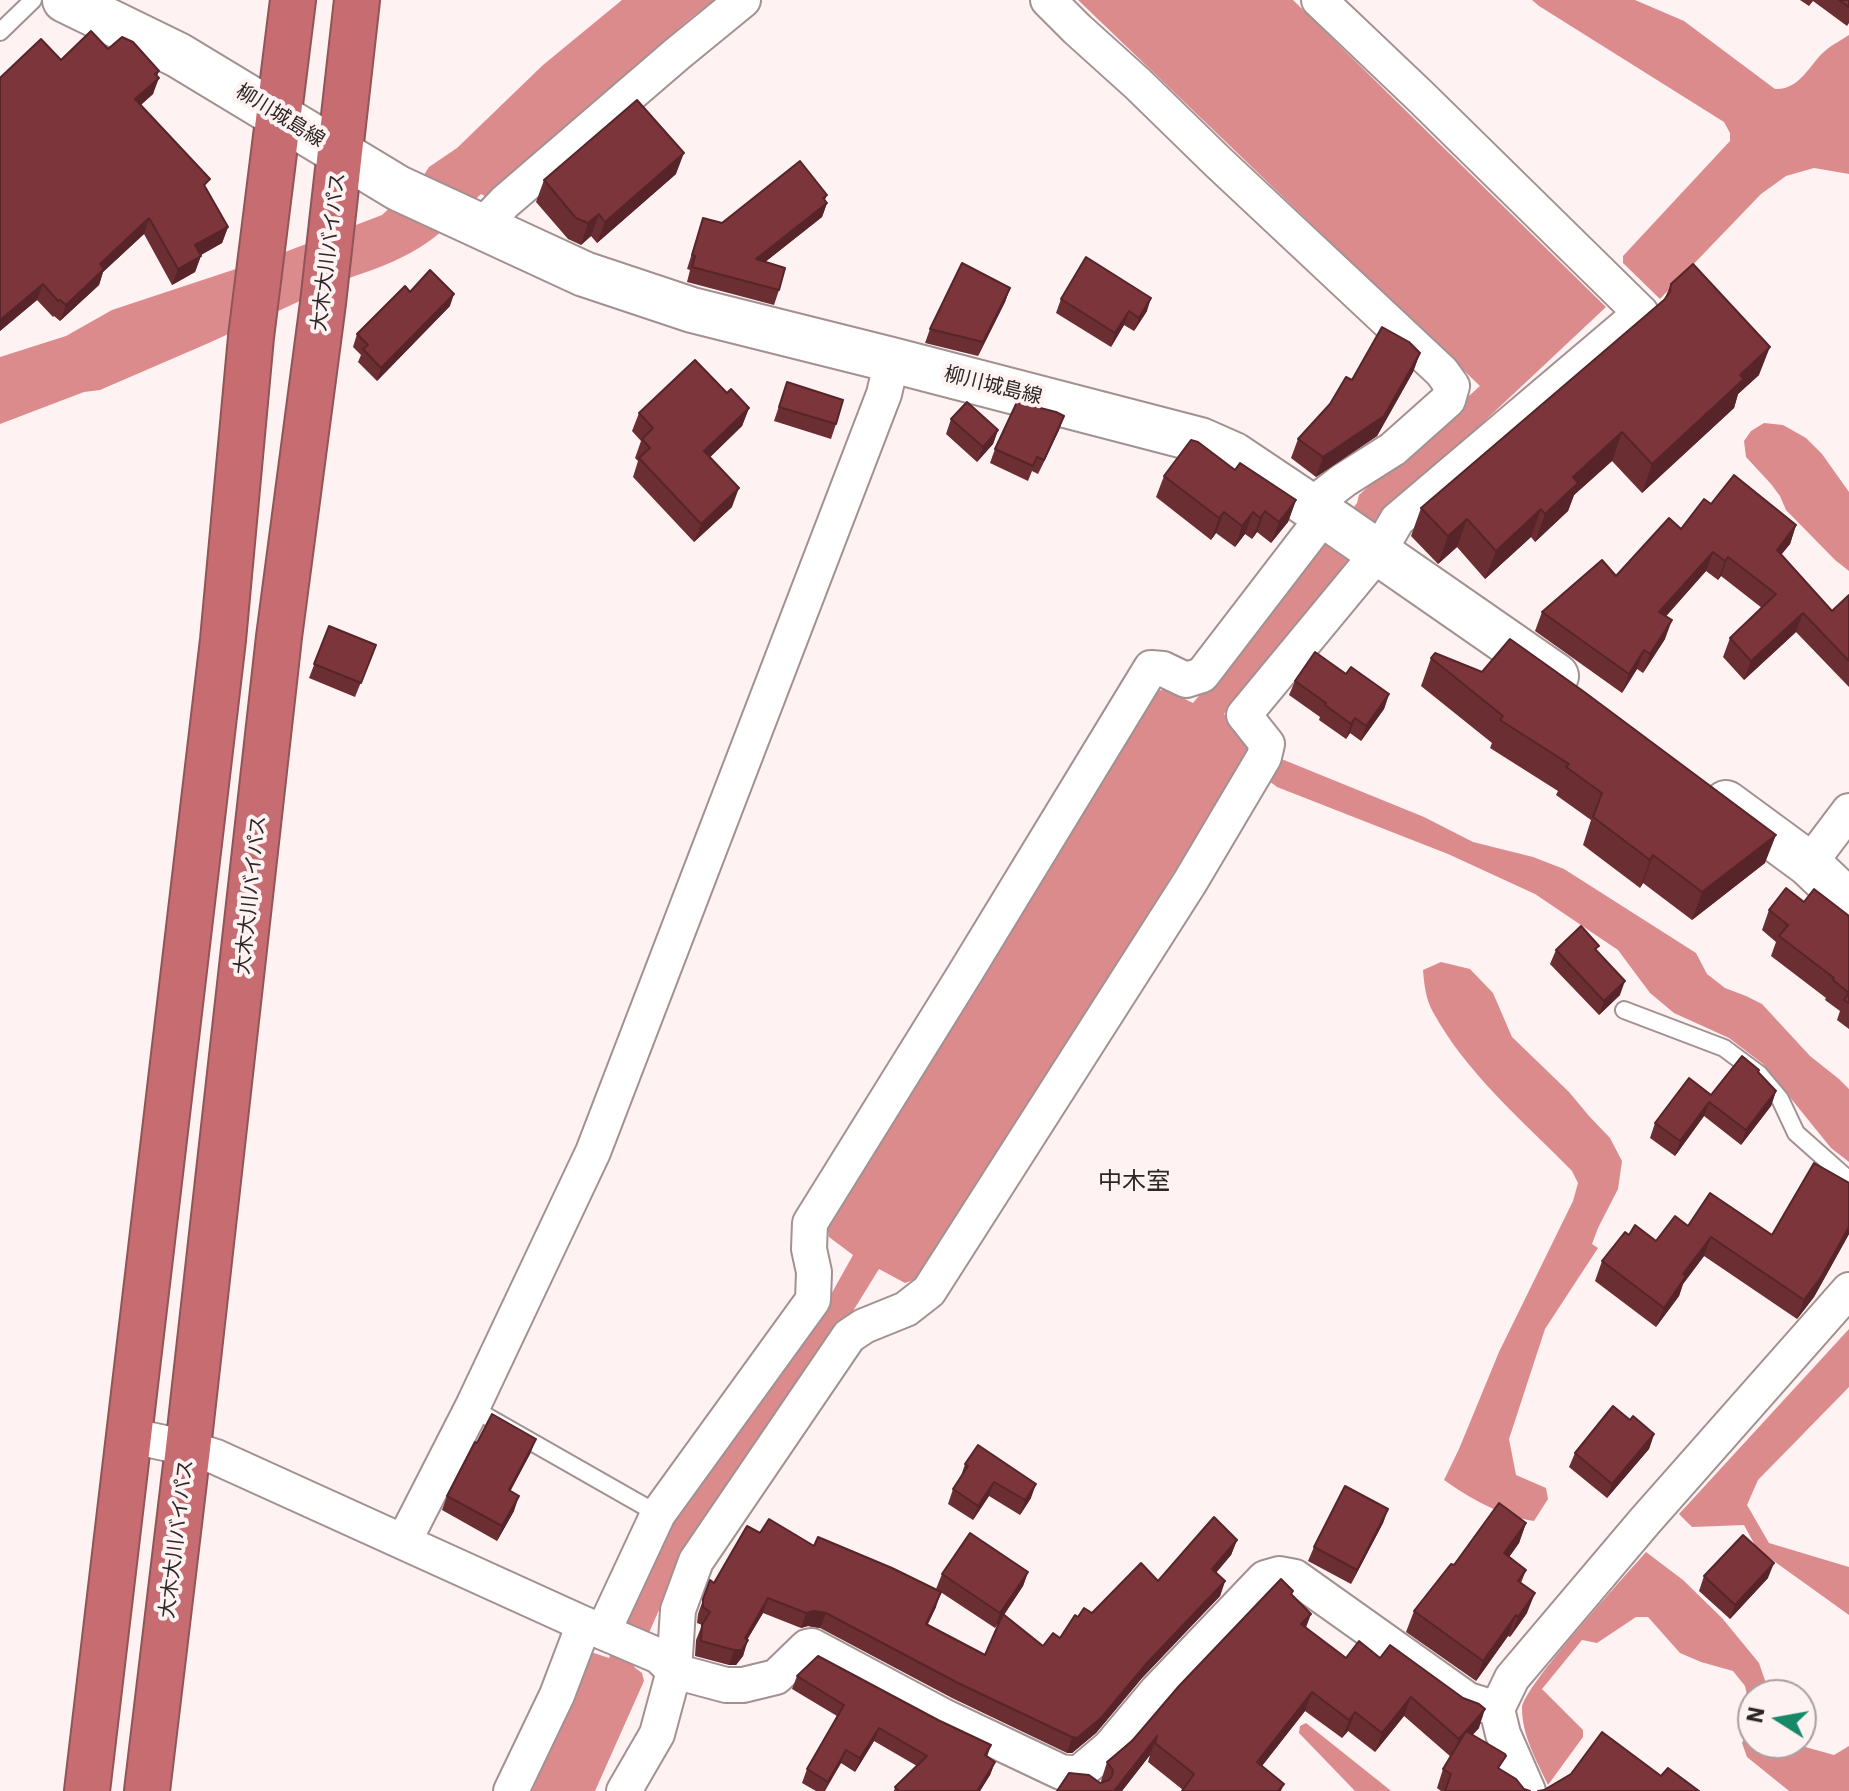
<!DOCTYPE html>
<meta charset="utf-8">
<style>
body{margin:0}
#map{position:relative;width:1849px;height:1791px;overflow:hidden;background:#fef2f2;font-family:"IBM Plex Sans",sans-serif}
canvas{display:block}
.north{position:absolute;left:1737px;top:1679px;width:80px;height:80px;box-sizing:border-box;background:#fef2f2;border:2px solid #aaa0a0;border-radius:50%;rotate:281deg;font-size:22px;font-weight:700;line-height:32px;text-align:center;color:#2d2626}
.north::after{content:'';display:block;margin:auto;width:28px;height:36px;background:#168969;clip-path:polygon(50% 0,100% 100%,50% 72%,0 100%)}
</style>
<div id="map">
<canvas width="1849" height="1791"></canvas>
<div class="north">N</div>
</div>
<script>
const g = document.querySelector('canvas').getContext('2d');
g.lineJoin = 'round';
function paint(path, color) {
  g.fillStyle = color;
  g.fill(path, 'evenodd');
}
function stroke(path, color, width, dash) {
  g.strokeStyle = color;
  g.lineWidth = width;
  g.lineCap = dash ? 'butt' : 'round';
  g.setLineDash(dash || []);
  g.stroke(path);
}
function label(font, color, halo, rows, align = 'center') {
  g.font = font + ' "IBM Plex Sans","Noto Sans JP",sans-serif';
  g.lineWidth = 8;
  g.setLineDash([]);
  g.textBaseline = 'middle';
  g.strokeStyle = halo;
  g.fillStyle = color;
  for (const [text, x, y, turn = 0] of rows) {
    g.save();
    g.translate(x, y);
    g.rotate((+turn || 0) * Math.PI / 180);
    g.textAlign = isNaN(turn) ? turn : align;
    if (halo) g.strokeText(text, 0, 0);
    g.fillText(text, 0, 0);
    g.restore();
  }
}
const water = new Path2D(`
 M622,0H715C669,32 631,74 590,112C558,142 524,170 491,199L481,194C464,210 447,229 428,242C405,258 379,268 352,277L211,342L100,390L84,392L0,424V357L66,336L112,310L272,257L382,215L422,178L429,167L457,148L543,65Z
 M1078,0H1293L1606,307L1376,523L1346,564L1224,714L1246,737L1252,748L919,1278L905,1283L879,1269L837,1337L684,1553L634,1667L642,1673L644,1681L595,1791H532L591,1652L609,1658L664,1527L819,1316L853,1255L829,1237L827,1224L1155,692L1165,689L1193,703L1327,542L1357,503L1359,495L1480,386Z
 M1532,0H1635L1684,21L1775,89C1801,90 1809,64 1826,50C1833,44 1842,40 1849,35V174L1814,168L1786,176L1761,194L1660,299L1623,263V256L1730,141V133L1724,122L1539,6Z
 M1764,423L1783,425L1806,438L1822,454L1849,492V571L1835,560L1786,510L1780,496L1771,484L1746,457L1744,441L1751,431Z
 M1284,760L1424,817L1473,842L1533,857L1564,869L1696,953L1707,974L1725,988L1746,996L1762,1004L1810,1056L1839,1079L1849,1089V1162L1831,1148L1763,1064L1729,1038L1674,1013L1650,993L1618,950L1535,894L1448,854L1277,787L1269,781L1278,761Z
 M1441,962L1470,969L1493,993L1512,1037L1569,1092L1589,1116L1610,1138L1622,1161L1618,1189L1598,1228L1592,1244L1598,1248L1545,1329L1509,1439L1516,1475L1546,1488L1548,1499L1534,1521C1501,1516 1471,1499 1444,1480L1459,1449L1499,1352L1573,1201L1578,1183L1572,1171C1524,1122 1466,1073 1433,1012C1426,1000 1424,984 1423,970Z
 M1849,1329V1387L1758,1480L1747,1505L1769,1543L1849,1567V1615L1757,1549L1744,1525L1692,1527L1679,1514Z
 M1646,1552L1683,1580L1722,1618L1759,1663L1770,1695H1753V1743H1791L1834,1755L1849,1746V1791H1789L1747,1757L1742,1743L1753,1721L1745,1686L1733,1671L1701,1662L1680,1653L1648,1617H1636L1597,1643L1582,1640L1542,1689L1583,1730V1737L1548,1785C1537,1761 1522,1736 1522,1708C1523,1687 1625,1576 1646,1552Z
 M1306,1723L1390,1790L1391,1791H1355L1299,1733L1300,1726Z`);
const lane = new Path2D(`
 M0,32L33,0
 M1624,1010L1724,1048L1759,1074L1780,1099L1796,1133L1849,1180
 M472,1408L658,1514`);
const street = new Path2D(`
 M1048,0L1077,29L1138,84L1218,162L1442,372L1452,386L1448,400L1393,449L1344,480L1309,507
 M482,226L505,202L677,54L743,0
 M1809,864L1849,811
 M127,1435L188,1448L216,1457L584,1624L659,1656L674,1671L726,1685H743L776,1677L807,1647L812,1646L943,1716L1061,1772L1078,1774L1110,1747L1157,1691L1265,1578L1279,1574L1295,1577L1468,1700L1497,1709
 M404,1541L472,1408L593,1152L884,394L892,360
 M603,1632L658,1514L813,1300L814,1272L809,1249L810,1223L964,975L1151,668L1163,669L1186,680L1202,675L1324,516
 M511,1791L557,1695L584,1624
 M624,1791L657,1734L674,1671L678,1610L696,1561L849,1336L864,1326L906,1309L929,1291L1190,882L1264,757L1267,744L1244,715L1378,553L1397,520L1641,313L1419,95L1319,0
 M1528,1791L1503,1734L1497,1709L1512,1678L1645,1521L1849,1290`);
const secondary = new Path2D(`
 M65,0L178,55L398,188L584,274L692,310L892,360L1200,440L1234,455L1337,524L1556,676
 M1726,803L1809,864L1849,902`);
const highway = new Path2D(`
 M87,1791L223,640L251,337L293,0
 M147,1791L188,1448L279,637L323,303L357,0`);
const wall = new Path2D(`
 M1800,0H1849V23L1847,26L1813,1L1809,6Z
 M108,49L157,76L153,94L141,105L207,189L228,227L222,243L201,255L195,272L172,285L144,234L103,272L99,285L60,321L54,316L53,317L37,300L0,331V78L61,60Z
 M676,174L597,243L591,236L581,245L568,239L536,202L544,180Z
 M825,200L827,203L822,217L765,262L779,290L774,305L687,282L690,270L687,269L703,218L722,223Z
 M1671,284L1759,375L1738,394L1734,408L1642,493L1612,461L1574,495L1568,511L1535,542L1531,537L1485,579L1457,547L1438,564L1411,536L1421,508L1664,300Z
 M1010,288L1005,302L978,356L925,343L930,329Z
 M410,292L450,306L377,381L358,362L361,355L353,347L357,334Z
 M1061,299L1147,311L1134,331L1124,325L1111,347L1056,313Z
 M1420,353L1413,372L1377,436L1316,477L1291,458L1298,439L1352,380Z
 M787,382L836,424L831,439L774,421Z
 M727,393L749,408L742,426L710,457L732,507L694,542L633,477L638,461L635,458L641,441L632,431L639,413Z
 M1064,416L1059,430L1038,474L1032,471L1028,481L990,463L995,449Z
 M951,419L998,430L993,444L977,462L946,434Z
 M1235,470L1296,500L1288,522L1271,543L1257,532L1252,539L1245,534L1235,547L1216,533L1211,540L1156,497L1164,476Z
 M1711,504L1796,525L1790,544L1781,554L1832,611L1849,595V687L1796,632L1744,680L1723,657L1730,638L1762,608L1721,576L1718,580L1706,571L1666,616L1665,639L1643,673L1637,669L1622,693L1535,631L1542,612L1616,576L1681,529Z
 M329,626L376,645L355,697L309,678Z
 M1431,658L1765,863L1692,920L1643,883L1640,888L1583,845L1591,820L1556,795L1558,791L1490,748L1492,743L1421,686Z
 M1346,674L1389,694L1384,709L1361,741L1350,733L1346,739L1319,720L1320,717L1289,695L1295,681Z
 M1804,902L1849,916V1029L1837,1020L1840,1011L1825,1000L1826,998L1771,956L1776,942L1762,930L1769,910Z
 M1556,950L1597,951L1620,995L1599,1015L1550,964Z
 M1758,1072L1776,1091L1771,1106L1741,1145L1704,1116L1675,1156L1650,1138L1655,1123Z
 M1849,1183V1234L1814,1297L1797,1319L1704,1256L1683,1284L1679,1296L1656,1327L1595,1281L1602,1261L1629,1235L1656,1241L1688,1226L1772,1235Z
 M1630,1420L1654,1434L1649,1449L1607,1498L1569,1467L1575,1453Z
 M536,1439L530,1454L510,1491L514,1511L497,1541L442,1510L447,1496L477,1443Z
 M965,1464L1031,1498L1020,1515L989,1496L973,1520L948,1504L953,1489L960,1479Z
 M1388,1509L1383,1523L1351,1584L1308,1561L1314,1547Z
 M1526,1523L1519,1543L1509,1557L1526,1570L1521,1583L1527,1613L1510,1637L1508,1636L1476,1681L1406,1632L1414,1611L1454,1565Z
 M760,1533L814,1546L936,1607L927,1625L985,1655L1002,1617L995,1628L936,1589L942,1574L1028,1572L1023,1586L1004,1615L1043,1646L1060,1638L1078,1617L1092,1613L1158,1581L1237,1540L1231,1555L1216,1573L1225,1581L1220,1596L1142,1678L1096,1733L1072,1753H1067L952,1698L820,1628L808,1626L801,1628L763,1613L747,1640L743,1656L736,1665H729L695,1656L696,1640L702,1625L697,1623L698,1614L710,1580L714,1583Z
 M1704,1576L1768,1578L1730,1619L1699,1591Z
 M1292,1595L1306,1628L1346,1658H1380L1479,1728L1472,1735L1501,1770L1524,1789L1530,1791H1441L1437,1788L1443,1769L1451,1757L1404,1716L1375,1752L1348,1731L1342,1738L1305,1711L1262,1766L1284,1784L1281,1791H1182L1183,1790L1148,1762L1150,1755L1122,1791H1057L1102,1782L1101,1781L1107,1762Z
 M797,1676L938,1720L991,1745L987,1757L995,1762L990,1775L980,1791H894L895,1787L917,1766L874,1741L855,1772L841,1763L825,1791H816L802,1783L807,1769L837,1716L792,1689Z`);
const shadedWall = new Path2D(`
 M159,71L155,81L159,78L153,94L129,115L135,99Z
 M684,153L676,174L597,243L605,222Z
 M827,195L822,207L827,203L822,217L750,274L756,259Z
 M599,214L591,236L581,245L588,223Z
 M149,218L144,234L103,272L99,285L60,321L66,305L100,264Z
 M228,227L222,243L190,261L195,245Z
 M201,256L195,272L172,285L178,269Z
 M43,284L37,300L0,331V320Z
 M1010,288L1005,302L978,356L983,342Z
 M454,294L450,306L377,381L381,368Z
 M1151,298L1147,311L1134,331L1139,318Z
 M1129,311L1124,325L1111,347L1115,333Z
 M1770,347L1759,375L1738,394L1734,408L1642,493L1652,464L1740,375Z
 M1420,353L1413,372L1377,436L1316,477L1323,457Z
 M749,408L742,426L697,470L704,451Z
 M1064,416L1059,430L1038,474L1044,460Z
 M998,430L993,444L977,462L983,447Z
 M1622,432L1612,461L1574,495L1568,511L1535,542L1545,514L1573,477Z
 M739,488L732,507L694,542L701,524Z
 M1296,500L1288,522L1271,543L1279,522Z
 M1541,509L1531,537L1485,579L1496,551Z
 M1265,511L1257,532L1252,539L1260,518Z
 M1224,512L1216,533L1211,540L1219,518Z
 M1253,512L1245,534L1235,547L1242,526Z
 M1467,519L1457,547L1438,564L1448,536Z
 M1796,525L1790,544L1770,569L1777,550Z
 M1713,552L1706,571L1653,631L1659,612Z
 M1728,557L1721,576L1718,580L1725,561Z
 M1803,613L1796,632L1744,680L1751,661Z
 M1672,620L1665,639L1643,673L1650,654Z
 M1644,650L1637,669L1622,693L1629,674Z
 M1389,694L1384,709L1361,741L1366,726Z
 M1355,718L1350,733L1346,739L1351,724Z
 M1776,835L1765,863L1692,920L1702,892Z
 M1653,855L1643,883L1640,888L1650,860Z
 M1625,981L1620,995L1599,1015L1604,1001Z
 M1776,1091L1771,1106L1741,1145L1746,1130Z
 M1709,1102L1704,1116L1675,1156L1680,1141Z
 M1849,1227V1234L1814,1297L1797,1319L1804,1300Z
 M1711,1237L1704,1256L1683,1284L1679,1296L1656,1327L1664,1308L1683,1274Z
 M1654,1434L1649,1449L1607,1498L1612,1484Z
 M536,1439L530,1454L503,1505L509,1490Z
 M994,1482L989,1496L973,1520L978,1506Z
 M1036,1484L1031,1498L1020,1515L1025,1500Z
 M519,1496L514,1511L497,1541L502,1526Z
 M1388,1509L1383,1523L1351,1584L1357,1570Z
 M1526,1523L1519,1543L1497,1574L1504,1553Z
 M1237,1540L1231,1555L1206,1584L1212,1569Z
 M1774,1563L1768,1578L1730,1619L1735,1605Z
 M1028,1572L1023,1586L995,1628L1000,1613Z
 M1225,1581L1220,1596L1142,1678L1096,1733L1072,1753H1067L1072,1737L1147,1663Z
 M941,1592L936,1607L921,1639L926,1624Z
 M1535,1593L1527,1613L1510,1637L1518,1617Z
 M768,1598L763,1613L741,1650L748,1640L743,1656L736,1665H729L734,1650L745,1638Z
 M814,1611L826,1613L820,1628L808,1626L801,1628L806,1613Z
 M1311,1614L1304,1633L1301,1624Z
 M1516,1615L1508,1636L1476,1681L1483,1661Z
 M1312,1692L1305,1711L1250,1781L1257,1762Z
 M1411,1697L1404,1716L1375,1752L1382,1733Z
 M1485,1709L1479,1728L1452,1758L1459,1739Z
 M1355,1712L1348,1731L1342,1738L1349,1720Z
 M879,1728L874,1741L855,1772L860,1758Z
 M1157,1736L1150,1755L1122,1791H1114Z
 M846,1750L841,1763L824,1791L828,1782Z
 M995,1762L990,1775L980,1791H977Z`);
const building = new Path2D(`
 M1839,0H1849V7Z
 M91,31L108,49L122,37L133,42L159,71L155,74L159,78L135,99L210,179L204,185L228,227L195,245L201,256L178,269L149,218L100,264L104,269L66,305L60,300L58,301L43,284L0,320V78L41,39L61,60Z
 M637,100L684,153L605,222L599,214L588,223L576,218L544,180Z
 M800,161L827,195L823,198L827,203L756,259L785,268L779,290L692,267L695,256L692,255L703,218L722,223Z
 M1086,257L1151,298L1139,318L1129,311L1115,333L1061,299Z
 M962,263L1010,288L983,342L930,329Z
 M1693,264L1770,347L1740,375L1744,379L1652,464L1622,432L1573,477L1578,483L1545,514L1541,509L1496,551L1467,519L1448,536L1421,508L1664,300L1670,292L1671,284Z
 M430,270L454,294L381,368L363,349L368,345L357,334L405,286L410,292Z
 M1382,327L1409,342L1420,353L1384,416L1323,457L1298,439L1330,404L1346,377L1352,380Z
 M695,360L727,393L731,389L749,408L704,451L739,488L701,524L639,458L650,448L642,439L653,428L639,413Z
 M787,382L843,400L836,424L779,407Z
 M967,402L998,430L983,447L951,419Z
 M1017,402L1056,412L1064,416L1044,460L1037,457L1033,466L995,449Z
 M1191,440L1198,442L1235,470L1240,463L1296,500L1279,522L1265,511L1260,518L1253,512L1242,526L1224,512L1219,518L1164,476Z
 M1734,475L1796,525L1777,550L1832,611L1849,595V661L1803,613L1751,661L1730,638L1776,594L1728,557L1725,561L1713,552L1659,612L1672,620L1650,654L1644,650L1629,674L1542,612L1602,560L1616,576L1669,518L1681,529L1704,499L1711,504Z
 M329,626L376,645L361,683L314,664Z
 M1510,639L1583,691L1776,835L1702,892L1653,855L1650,860L1593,817L1602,793L1566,767L1569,764L1500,720L1503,716L1431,658L1435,653L1482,672Z
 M1315,652L1346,674L1351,667L1389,694L1366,726L1355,718L1351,724L1325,705L1326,703L1295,681Z
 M1786,888L1804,902L1814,889L1849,916V1003L1844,1000L1849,993L1833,980L1834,978L1779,936L1788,925L1769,910Z
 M1581,926L1599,946L1595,949L1625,981L1604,1001L1556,950Z
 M1742,1056L1759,1070L1758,1072L1776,1091L1746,1130L1709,1102L1680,1141L1655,1123L1689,1078L1711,1095Z
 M1814,1163L1849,1183V1227L1821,1277L1804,1300L1711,1237L1683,1274L1686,1276L1664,1308L1602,1261L1625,1232L1629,1235L1635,1225L1656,1241L1675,1216L1688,1226L1710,1193L1772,1235Z
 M1613,1406L1630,1420L1633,1416L1654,1434L1612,1484L1575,1453Z
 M492,1414L536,1439L509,1490L519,1496L502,1526L447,1496L475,1442L477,1443Z
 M978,1445L1036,1484L1025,1500L994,1482L978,1506L953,1489L968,1466L965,1464Z
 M1345,1486L1388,1509L1357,1570L1314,1547Z
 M1499,1503L1526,1523L1504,1553L1526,1570L1518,1581L1535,1593L1518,1617L1516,1615L1483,1661L1414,1611L1451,1564L1454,1565Z
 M1214,1517L1237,1540L1212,1569L1225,1581L1147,1663L1101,1718L1077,1738L1072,1737L958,1683L826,1613L814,1611L806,1613L768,1598L745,1638L748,1640L742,1650H734L701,1641L702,1625L710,1612L703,1607V1599L710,1580L714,1583L747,1526L760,1533L769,1519L814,1546L818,1537L892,1568L941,1592L926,1624L985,1655L1003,1614L1043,1646L1053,1633L1060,1638L1075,1615L1078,1617L1084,1608L1092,1613L1141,1563L1158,1581Z
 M970,1533L1028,1572L1000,1613L942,1574Z
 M1743,1535L1774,1563L1735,1605L1704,1576Z
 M1281,1579L1293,1591L1291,1594L1311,1614L1301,1624L1346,1658L1359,1641L1380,1658L1390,1645L1463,1698L1479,1704L1485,1709L1459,1739L1411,1697L1382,1733L1355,1712L1349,1720L1312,1692L1257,1762L1284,1784L1278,1791H1182L1194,1774L1155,1743L1157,1736L1114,1791H1057L1069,1773L1089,1775L1100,1783L1109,1780L1112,1776L1113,1770L1107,1762L1132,1741L1179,1686Z
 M818,1656L938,1720L991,1745L985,1755L995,1762L977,1791H899L895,1787L927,1756L879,1728L860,1758L846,1750L828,1782L807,1769L844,1705L797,1676Z
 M1466,1731L1505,1754L1506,1756L1498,1768L1516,1779L1524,1789L1530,1791H1445L1451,1774L1443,1769Z
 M1602,1732L1661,1776L1668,1768L1699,1791H1538L1544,1790L1571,1774Z`);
const streetNames = [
 ["柳川城島線",280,116,32],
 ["大木大川バイパス",329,252,-83],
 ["柳川城島線",993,386,14],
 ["大木大川バイパス",251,895,-84],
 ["大木大川バイパス",177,1539,-83]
];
const quarterNames = [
 ["中木室",1134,1182]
];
paint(water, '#dc8b8d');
stroke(lane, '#a29190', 20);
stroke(street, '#a29190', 38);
stroke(secondary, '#a29190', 48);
stroke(highway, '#915457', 48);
stroke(lane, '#fff', 16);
stroke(street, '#fff', 34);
stroke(secondary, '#fff', 44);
stroke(highway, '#c76d71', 44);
paint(wall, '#6b2e32');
paint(shadedWall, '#572529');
paint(building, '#7c353a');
stroke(building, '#572529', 2);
label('20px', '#2d2626', '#fef2f2', streetNames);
label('24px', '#2d2626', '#fef2f2', quarterNames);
</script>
